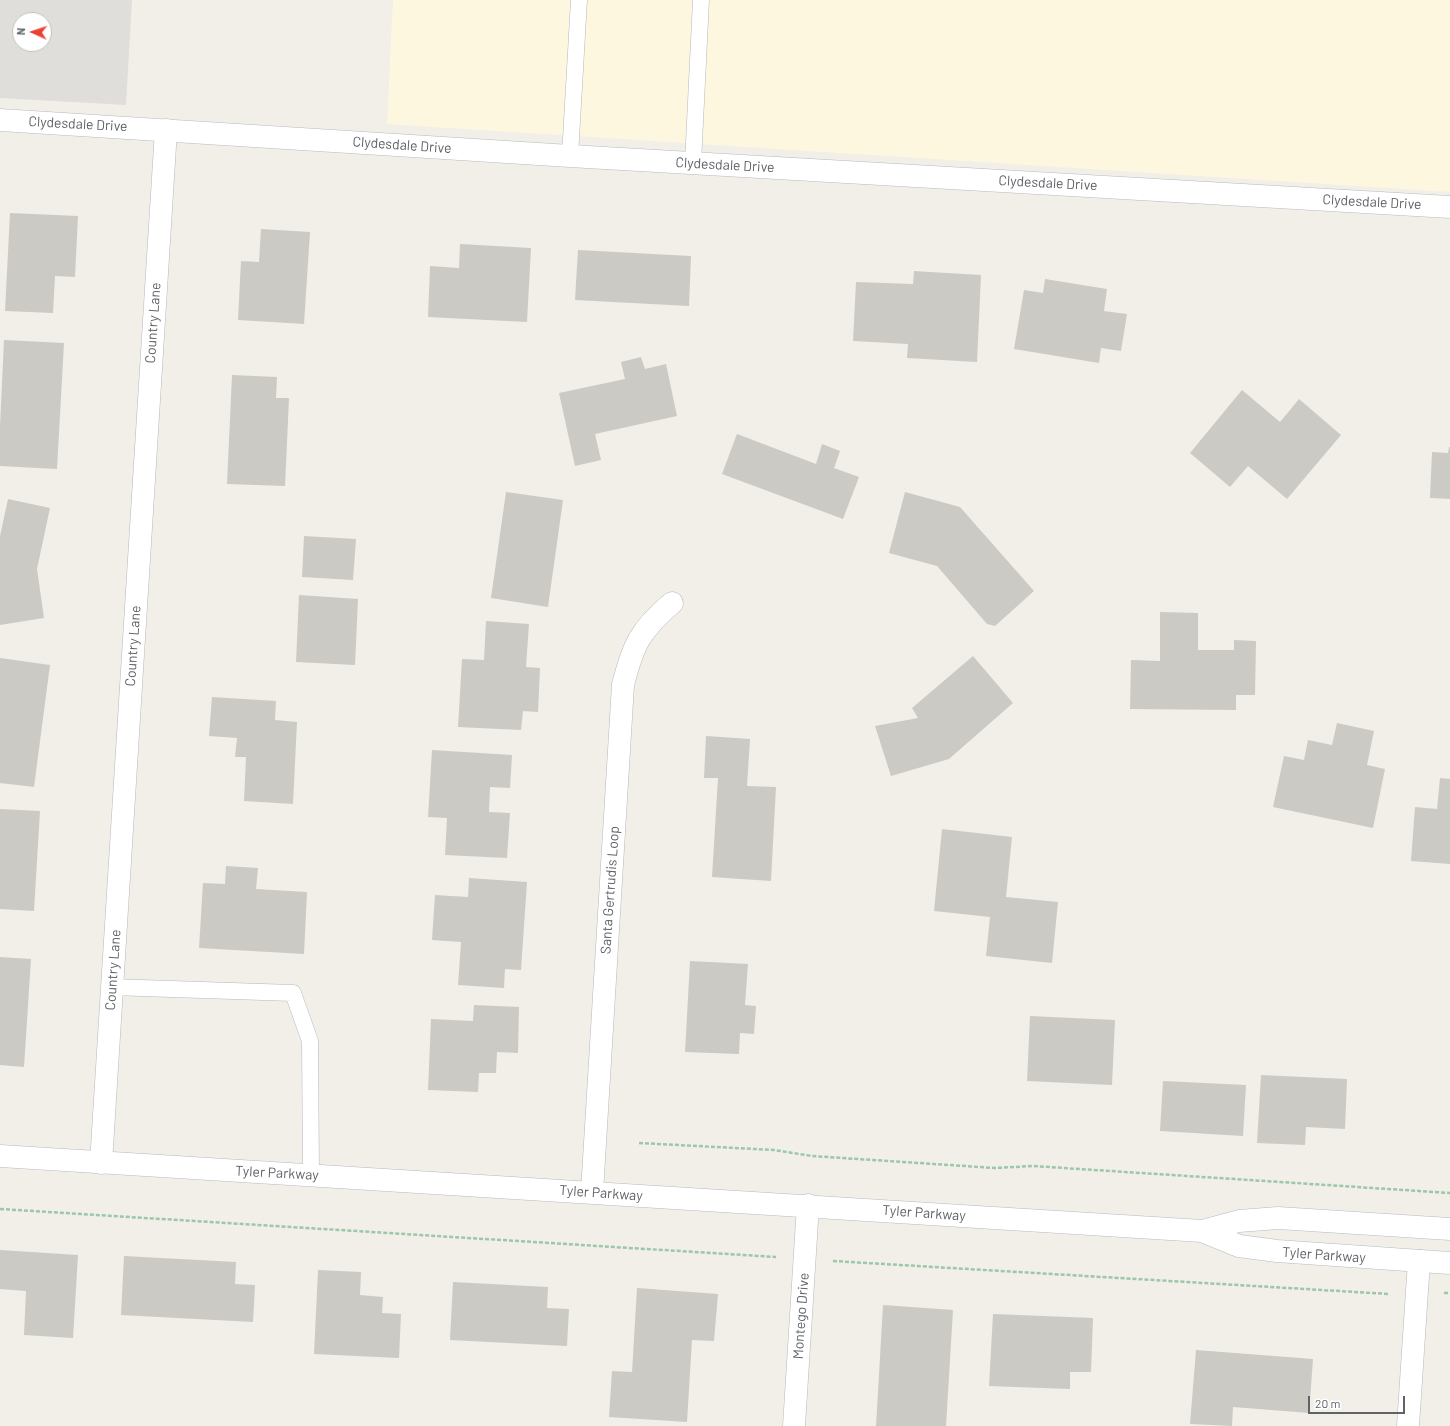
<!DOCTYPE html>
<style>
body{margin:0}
#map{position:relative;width:1450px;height:1426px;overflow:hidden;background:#f1efe8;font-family:Barlow,sans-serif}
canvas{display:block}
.north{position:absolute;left:12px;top:12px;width:40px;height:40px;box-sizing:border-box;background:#fff;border:1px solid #bfc1c3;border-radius:50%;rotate:273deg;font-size:11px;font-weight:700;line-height:16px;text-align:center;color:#5f6368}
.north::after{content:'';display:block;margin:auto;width:14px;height:18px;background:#ea4335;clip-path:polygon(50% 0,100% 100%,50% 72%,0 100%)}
.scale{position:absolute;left:1308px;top:1396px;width:97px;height:18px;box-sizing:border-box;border:2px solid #5f6368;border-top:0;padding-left:5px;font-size:12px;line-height:14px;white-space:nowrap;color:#5f6368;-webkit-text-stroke:3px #fff;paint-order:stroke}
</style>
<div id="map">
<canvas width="1450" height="1426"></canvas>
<div class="north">N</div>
<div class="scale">20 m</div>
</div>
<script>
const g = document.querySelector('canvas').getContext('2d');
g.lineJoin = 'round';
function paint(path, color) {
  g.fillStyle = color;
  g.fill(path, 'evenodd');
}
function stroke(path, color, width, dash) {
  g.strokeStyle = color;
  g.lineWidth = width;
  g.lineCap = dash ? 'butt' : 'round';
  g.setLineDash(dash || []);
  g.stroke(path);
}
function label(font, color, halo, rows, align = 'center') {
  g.font = font + ' Barlow,sans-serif';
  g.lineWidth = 3.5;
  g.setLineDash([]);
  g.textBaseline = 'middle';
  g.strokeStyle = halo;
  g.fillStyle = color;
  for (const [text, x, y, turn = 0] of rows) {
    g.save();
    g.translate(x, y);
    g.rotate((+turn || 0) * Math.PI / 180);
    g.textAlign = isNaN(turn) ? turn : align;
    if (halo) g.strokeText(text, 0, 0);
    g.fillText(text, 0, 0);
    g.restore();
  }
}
const commercial = new Path2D(`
 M393,0H1450V192L387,124Z`);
const industrial = new Path2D(`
 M0,0H132L126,105L0,98ZM20,20H44V44H20Z`);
const building = new Path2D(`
 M10,213L78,216L75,277L55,276L53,313L5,311Z
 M261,229L310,232L304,324L238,320L241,261L259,262Z
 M460,244L531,248L527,322L428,317L430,266L459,268Z
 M578,250L691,256L689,306L575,300Z
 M914,271L981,275L977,362L907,358L908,344L853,341L856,282L913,284Z
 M1045,279L1107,289L1104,311L1127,314L1121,351L1101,348L1099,363L1014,349L1024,290L1043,293Z
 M4,340L64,343L57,469L0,466V426Z
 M641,357L645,369L666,364L677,416L595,434L601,460L575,466L559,393L625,379L621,362Z
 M232,375L277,377L276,398H289L285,486L227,484Z
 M1242,390L1280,422L1299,399L1341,435L1287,499L1248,466L1230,487L1190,453Z
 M737,434L816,464L822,444L840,451L834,468L859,477L843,519L722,474Z
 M1449,447H1450V499L1430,498L1432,452L1448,453Z
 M506,492L563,500L548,607L491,598Z
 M905,492L960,507L1034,591L995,626L987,624L937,566L889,553Z
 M8,499L50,508L37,569L44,618L0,625V536Z
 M304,536L356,539L353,580L302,577Z
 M299,595L358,599L355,665L296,662Z
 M1160,612L1198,613V650H1234V640L1256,641L1255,695H1236V710L1130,709L1131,660L1160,661Z
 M486,621L529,624L526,667L540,668L538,712L523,711L521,730L458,727L462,659L484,660Z
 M973,656L1013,703L949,759L891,776L875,726L918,718L912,708Z
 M0,658L50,665L34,787L0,783Z
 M212,697L276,701L275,720L297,722L293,804L244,801L246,757H235L237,738L209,736Z
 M1337,723L1374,731L1367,765L1385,769L1373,828L1273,807L1284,756L1304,760L1308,740L1332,745Z
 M706,736L750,739L747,786L776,787L771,881L712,877L718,778H704Z
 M432,750L512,755L510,788L490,787L489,812L510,813L507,858L445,855L447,818L428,817Z
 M1440,778L1450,779V864L1411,861L1415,807L1437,809Z
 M0,809L40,811L34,911L0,909Z
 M942,829L1012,837L1006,897L1058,902L1052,963L986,956L990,917L934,911Z
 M226,866L258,868L256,889L307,892L304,954L199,948L203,883L225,884Z
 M469,878L527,882L521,970L505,969L504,988L458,985L461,942L432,940L435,895L468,897Z
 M0,957L31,959L24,1067L0,1065Z
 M690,961L748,964L745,1005L756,1006L754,1034L740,1033L739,1054L685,1052Z
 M474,1005L519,1007L518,1053L497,1052L496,1073H479L478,1092L428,1090L431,1019L473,1021Z
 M1030,1016L1115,1020L1112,1085L1027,1081Z
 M1261,1075L1347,1079L1345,1129L1306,1127L1305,1145L1257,1143Z
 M1163,1081L1246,1085L1243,1136L1160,1131Z
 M0,1250L78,1255L73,1338L24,1335L26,1291L0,1289Z
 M124,1256L236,1262L235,1284L255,1285L253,1322L121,1315Z
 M318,1270L361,1272L360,1295L383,1297L382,1313L401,1314L399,1358L314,1354Z
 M453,1282L548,1287L547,1308L569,1309L567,1346L450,1340Z
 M637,1288L718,1294L714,1341L692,1340L687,1422L609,1417L612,1371L632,1372Z
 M883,1305L953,1310L946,1426H876Z
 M993,1314L1093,1318L1091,1372H1070V1389L989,1386Z
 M1196,1350L1313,1359L1309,1413L1233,1407L1232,1426L1190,1424Z`);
const path = new Path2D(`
 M639,1143L774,1150L812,1156L995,1168L1033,1166L1450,1193
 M0,1209L776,1257
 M833,1261L1389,1294
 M1444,1293H1450`);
const lane = new Path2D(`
 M570,156L579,0
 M693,163L701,0
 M111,987L293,993L310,1041L311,1174`);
const street = new Path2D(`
 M101,1163L166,130
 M592,1192L623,685C633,645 640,630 672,603
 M794,1426L808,1205
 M1408,1426L1419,1261`);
const secondary = new Path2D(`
 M0,120L570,156L1450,207
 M0,1156L1202,1231L1239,1221L1278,1218L1450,1229
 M1202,1231L1239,1246L1277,1251L1450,1263`);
const streetNames = [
 ["Clydesdale Drive",78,124,3],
 ["Clydesdale Drive",402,145,4],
 ["Clydesdale Drive",725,165,3],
 ["Clydesdale Drive",1048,183,3],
 ["Clydesdale Drive",1372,202,3],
 ["Country Lane",153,323,-86],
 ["Country Lane",133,646,-86],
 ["Santa Gertrudis Loop",610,890,-86],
 ["Country Lane",113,970,-86],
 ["Tyler Parkway",277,1173,3],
 ["Tyler Parkway",601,1193,4],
 ["Tyler Parkway",924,1213,4],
 ["Tyler Parkway",1324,1255,4],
 ["Montego Drive",801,1316,-86]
];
paint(commercial, '#fef7e0');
paint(industrial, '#e0deda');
paint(building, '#cccac5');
stroke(lane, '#b5b8bc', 17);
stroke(street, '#b5b8bc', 23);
stroke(secondary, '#b6babf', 23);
stroke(path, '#9cc7a9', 2.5, [4, 2]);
stroke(lane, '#fff', 16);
stroke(street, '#fff', 22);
stroke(secondary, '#fff', 22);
label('14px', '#5f6368', '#fff', streetNames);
</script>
